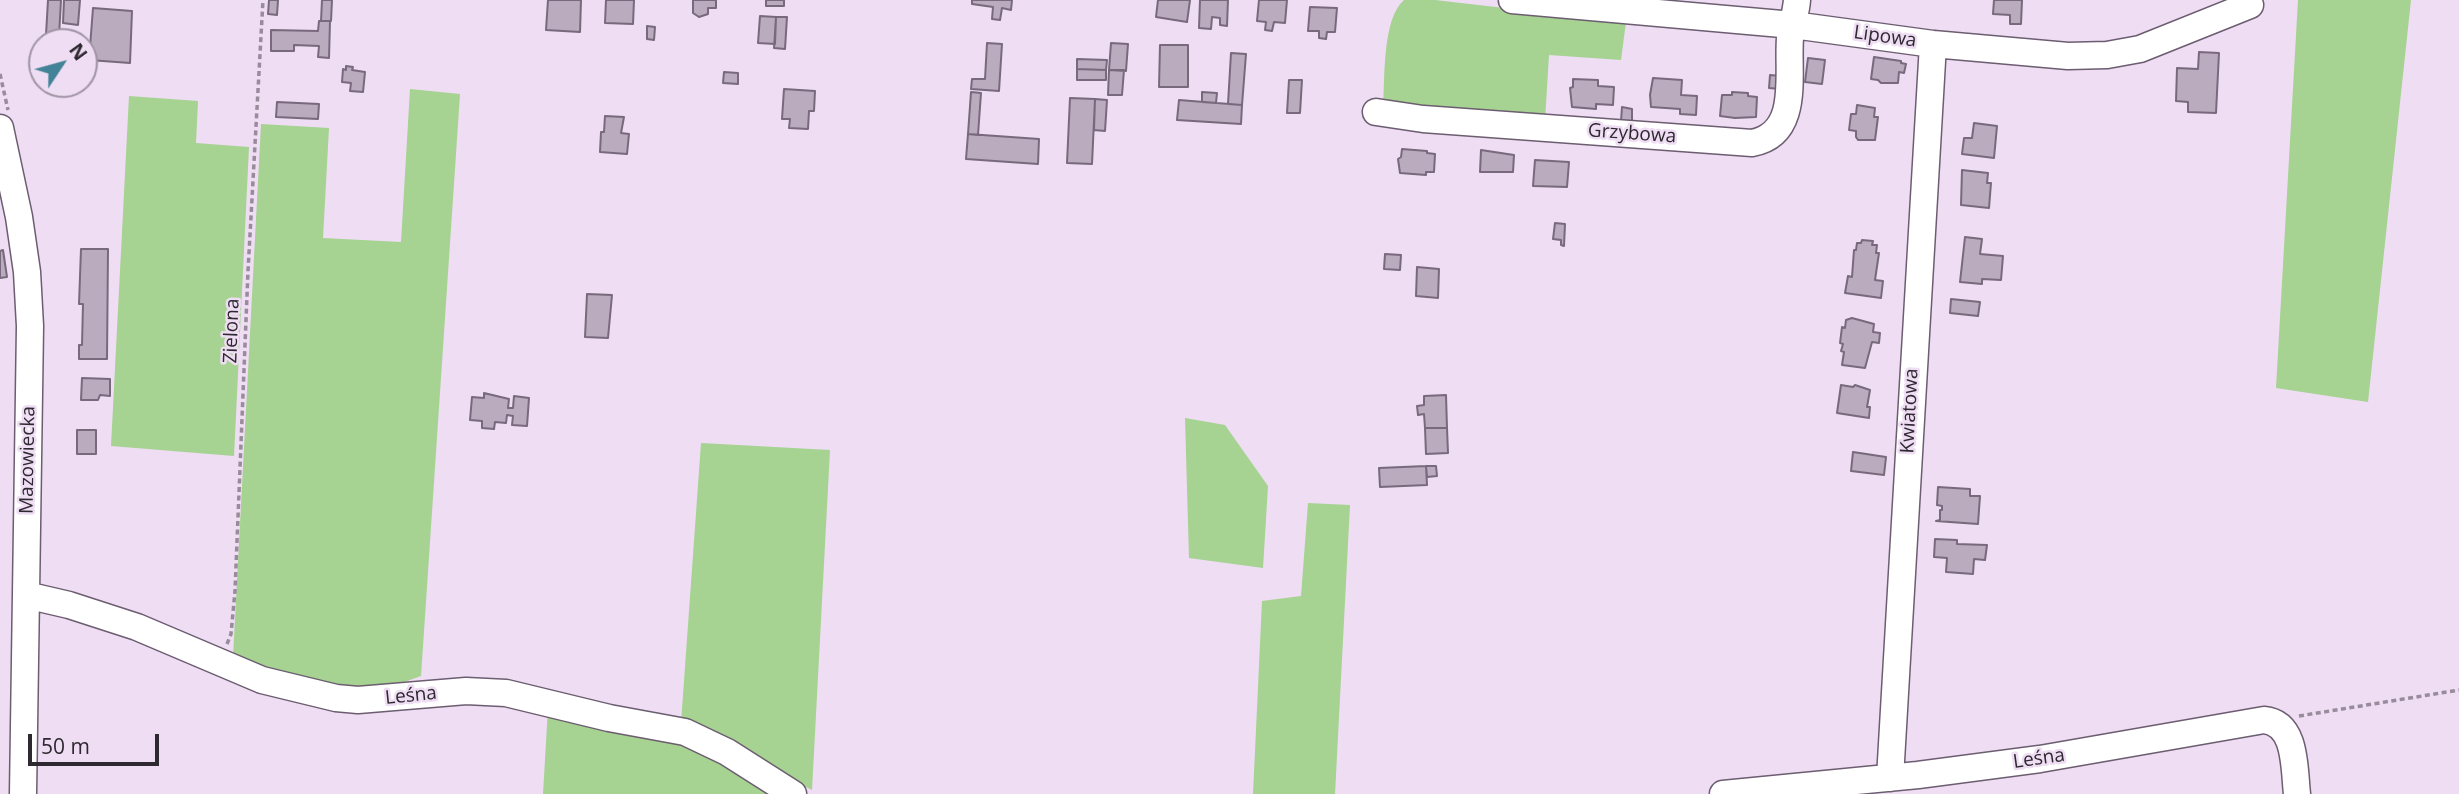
<!DOCTYPE html>
<meta charset="utf-8">
<style>
body{margin:0}
#map{position:relative;width:2459px;height:794px;overflow:hidden;background:#eeddf3;font-family:"Open Sans",sans-serif}
canvas{display:block}
.north{position:absolute;left:28px;top:28px;width:70px;height:70px;box-sizing:border-box;background:#eeddf3;border:2px solid #a195a5;border-radius:50%;rotate:54deg;font-size:19px;font-weight:700;line-height:28px;text-align:center;color:#2e2830}
.north::after{content:'';display:block;margin:auto;width:24px;height:32px;background:#438397;clip-path:polygon(50% 0,100% 100%,50% 72%,0 100%)}
.scale{position:absolute;left:28px;top:734px;width:131px;height:32px;box-sizing:border-box;border:4px solid #2e2830;border-top:0;padding-left:9px;font-size:21px;line-height:24px;white-space:nowrap;color:#2e2830;-webkit-text-stroke:5px #eeddf3;paint-order:stroke}
</style>
<div id="map">
<canvas width="2459" height="794"></canvas>
<div class="north">N</div>
<div class="scale">50 m</div>
</div>
<script>
const g = document.querySelector('canvas').getContext('2d');
g.lineJoin = 'round';
function paint(path, color) {
  g.fillStyle = color;
  g.fill(path, 'evenodd');
}
function stroke(path, color, width, dash) {
  g.strokeStyle = color;
  g.lineWidth = width;
  g.lineCap = dash ? 'butt' : 'round';
  g.setLineDash(dash || []);
  g.stroke(path);
}
function label(font, color, halo, rows, align = 'center') {
  g.font = font + ' "Open Sans",sans-serif';
  g.lineWidth = 5;
  g.setLineDash([]);
  g.textBaseline = 'middle';
  g.strokeStyle = halo;
  g.fillStyle = color;
  for (const [text, x, y, turn = 0] of rows) {
    g.save();
    g.translate(x, y);
    g.rotate((+turn || 0) * Math.PI / 180);
    g.textAlign = isNaN(turn) ? turn : align;
    if (halo) g.strokeText(text, 0, 0);
    g.fillText(text, 0, 0);
    g.restore();
  }
}
const green = new Path2D(`
 M1404,0H1435L1626,22L1621,60L1549,55L1545,120L1383,108C1385,79 1382,19 1404,0Z
 M2298,0H2411L2368,402L2276,388Z
 M410,89L460,94L421,676L368,695L297,684L233,657L261,124L329,128L323,238L401,242Z
 M129,96L198,101L196,143L249,147L234,456L111,446Z
 M1185,418L1225,425L1268,486L1263,568L1189,558Z
 M701,443L830,450L812,790L681,723Z
 M1308,503L1350,505L1335,794H1253L1262,601L1301,596Z
 M548,708L684,737L775,794H543Z`);
const building = new Path2D(`
 M48,0H61L59,36L46,35Z
 M64,0H80L78,25L63,23Z
 M269,0H278L277,15L268,14Z
 M322,0H332L331,21H321Z
 M548,0H581L580,32L546,30Z
 M606,0H634L633,24L605,23Z
 M693,0H716V8H708V14L699,17L693,13Z
 M766,0H784V6H766Z
 M972,0H1012L1011,10L1002,8L1000,20L992,19L993,7L972,4Z
 M1158,0H1190L1187,22L1156,17Z
 M1200,0H1228L1227,26L1220,25V18L1212,17L1211,29L1199,28Z
 M1259,0H1287L1285,23L1274,22L1272,31L1265,30L1266,22L1257,21Z
 M1994,0H2022L2021,24H2010V15L1993,14Z
 M1310,7L1337,8L1335,32H1327L1326,39L1319,38V31H1308Z
 M93,8L132,11L130,63L89,60Z
 M760,16L776,17L775,44L758,43Z
 M776,17H787L785,49L774,48Z
 M319,21H330L329,58L318,57L319,46L294,45V51H271V30L318,31Z
 M647,26L655,27L654,40L647,39Z
 M987,43L1002,44L999,91L971,89L972,79H985Z
 M1111,43L1128,44L1126,71L1109,70Z
 M1160,45H1188V87H1159Z
 M2199,52L2219,53L2216,113L2188,112V102L2176,101L2177,68L2198,69Z
 M1231,53L1246,54L1242,105L1228,104Z
 M1874,57L1901,61V63L1906,64L1904,73L1899,72L1898,83H1881L1878,80L1871,79Z
 M1808,58L1825,60L1822,84L1805,82Z
 M1077,59L1107,60L1106,70L1077,69Z
 M346,66L353,67L352,70L365,72L363,92L350,91L351,83L342,82L343,69L346,70Z
 M1077,69L1106,70V80H1077Z
 M1109,70H1124L1122,95H1108Z
 M724,72L738,73V84L723,83Z
 M1770,75L1781,76L1780,89L1769,88Z
 M1653,78L1682,80L1681,95L1697,96L1696,115L1680,114V109L1651,107L1650,95Z
 M1573,79L1598,80V86L1614,87L1613,105L1596,104V109L1572,107L1570,88L1573,87Z
 M1289,80H1302L1300,113H1287Z
 M784,89L815,91L814,111H809L808,129L789,128L790,119H782Z
 M971,92L981,93L978,135L968,134Z
 M1202,92L1217,93L1216,103L1202,102Z
 M1732,92L1748,93V96L1757,97L1756,117L1735,118L1720,116L1722,95H1732Z
 M1070,98L1095,99L1092,164L1067,163Z
 M1095,99L1107,100L1105,131L1094,130Z
 M1179,100L1242,105L1241,124L1177,120Z
 M277,102L319,104L318,119L276,117Z
 M1857,105L1875,108L1874,117H1878L1875,140H1858L1856,137V131L1849,130L1851,114H1856Z
 M1622,107L1632,109V122L1621,121Z
 M605,116L624,117L621,133L629,134L627,154L600,152L601,132H604Z
 M1974,123L1997,126L1994,158L1962,154L1964,138H1972Z
 M968,134L1039,139L1038,164L966,159Z
 M1402,149L1427,151V153L1435,154L1434,172H1426V175L1400,173L1398,159L1401,157Z
 M1481,150L1514,155L1513,172H1480Z
 M1535,160L1569,162L1567,187L1533,186Z
 M1962,170L1988,173L1987,183H1991L1989,208L1961,205Z
 M1555,223L1565,224L1564,246L1561,245V240L1553,239Z
 M1965,237L1982,239L1980,254L2003,256L2001,280L1982,279V284L1960,282Z
 M1862,240L1873,241L1872,245H1877L1876,253H1879L1875,280L1883,281L1881,298L1845,293L1848,276L1852,277L1854,250H1856L1857,243H1861Z
 M81,249H108L107,359H79V345H82L83,304H79Z
 M3,250L7,277L0,278V251Z
 M1385,254L1401,255L1400,270L1384,269Z
 M1417,267L1439,269L1438,298L1416,296Z
 M587,294L612,295L608,338L585,337Z
 M1951,299L1980,302L1978,316L1950,313Z
 M1852,318L1874,324L1873,332L1880,333L1879,343L1872,342L1865,368L1842,365L1844,352L1841,351L1843,344L1840,343L1842,327L1845,328L1846,320Z
 M82,378L110,379V396L100,395L98,400H81Z
 M1841,385L1853,387L1855,385L1870,390L1867,407H1870L1869,418L1837,413Z
 M484,393L509,399L508,408H513L514,396L529,398L527,426L512,425L513,416L507,415L506,423L495,422L494,429L482,428V421L470,420L472,397L484,398Z
 M1446,395L1447,428H1425L1424,414L1418,415L1417,406L1424,405V396Z
 M1425,428H1447L1448,453L1426,454Z
 M77,430H96V454H77Z
 M1853,452L1886,457L1884,475L1851,471Z
 M1426,466L1427,485L1380,487L1379,468Z
 M1426,466H1436L1437,476L1427,477Z
 M1938,487L1970,489V496H1980L1978,524L1936,521L1940,520V510H1942V506L1937,505Z
 M1935,539L1957,540V544L1987,545L1985,560L1974,559L1973,574L1946,572L1947,558L1934,557Z`);
const path = new Path2D(`
 M0,74L8,110
 M227,644L231,634L235,591L248,271L263,0
 M2299,716L2459,690`);
const minor = new Path2D(`
 M1512,0L1793,25L1933,44L2068,56L2107,55L2140,49L2250,5
 M1376,112L1423,119L1752,143C1801,134 1787,74 1790,38C1791,26 1796,14 1797,0
 M0,128L19,217L27,272L30,326L23,794
 M26,595L69,605L137,627L262,680L336,698L358,700L466,691L506,693L609,718L685,732L727,752L793,794
 M1890,778L1933,44
 M1723,794L1918,775L2040,759L2264,720C2297,723 2294,769 2297,794`);
const streetNames = [
 ["Lipowa",1885,37,8],
 ["Grzybowa",1632,134,4],
 ["Zielona",232,331,-88],
 ["Kwiatowa",1910,411,-87],
 ["Mazowiecka",28,460,-89],
 ["Leśna",411,696,-6],
 ["Leśna",2039,759,-8]
];
paint(green, '#a6d292');
paint(building, '#bbabbf');
stroke(building, '#78697c', 2);
stroke(minor, '#6c5d70', 29);
stroke(path, '#988b9b', 3.5, [5, 3.5]);
stroke(minor, '#fff', 26);
label('19px', '#2e2830', '#eeddf3', streetNames);
</script>
